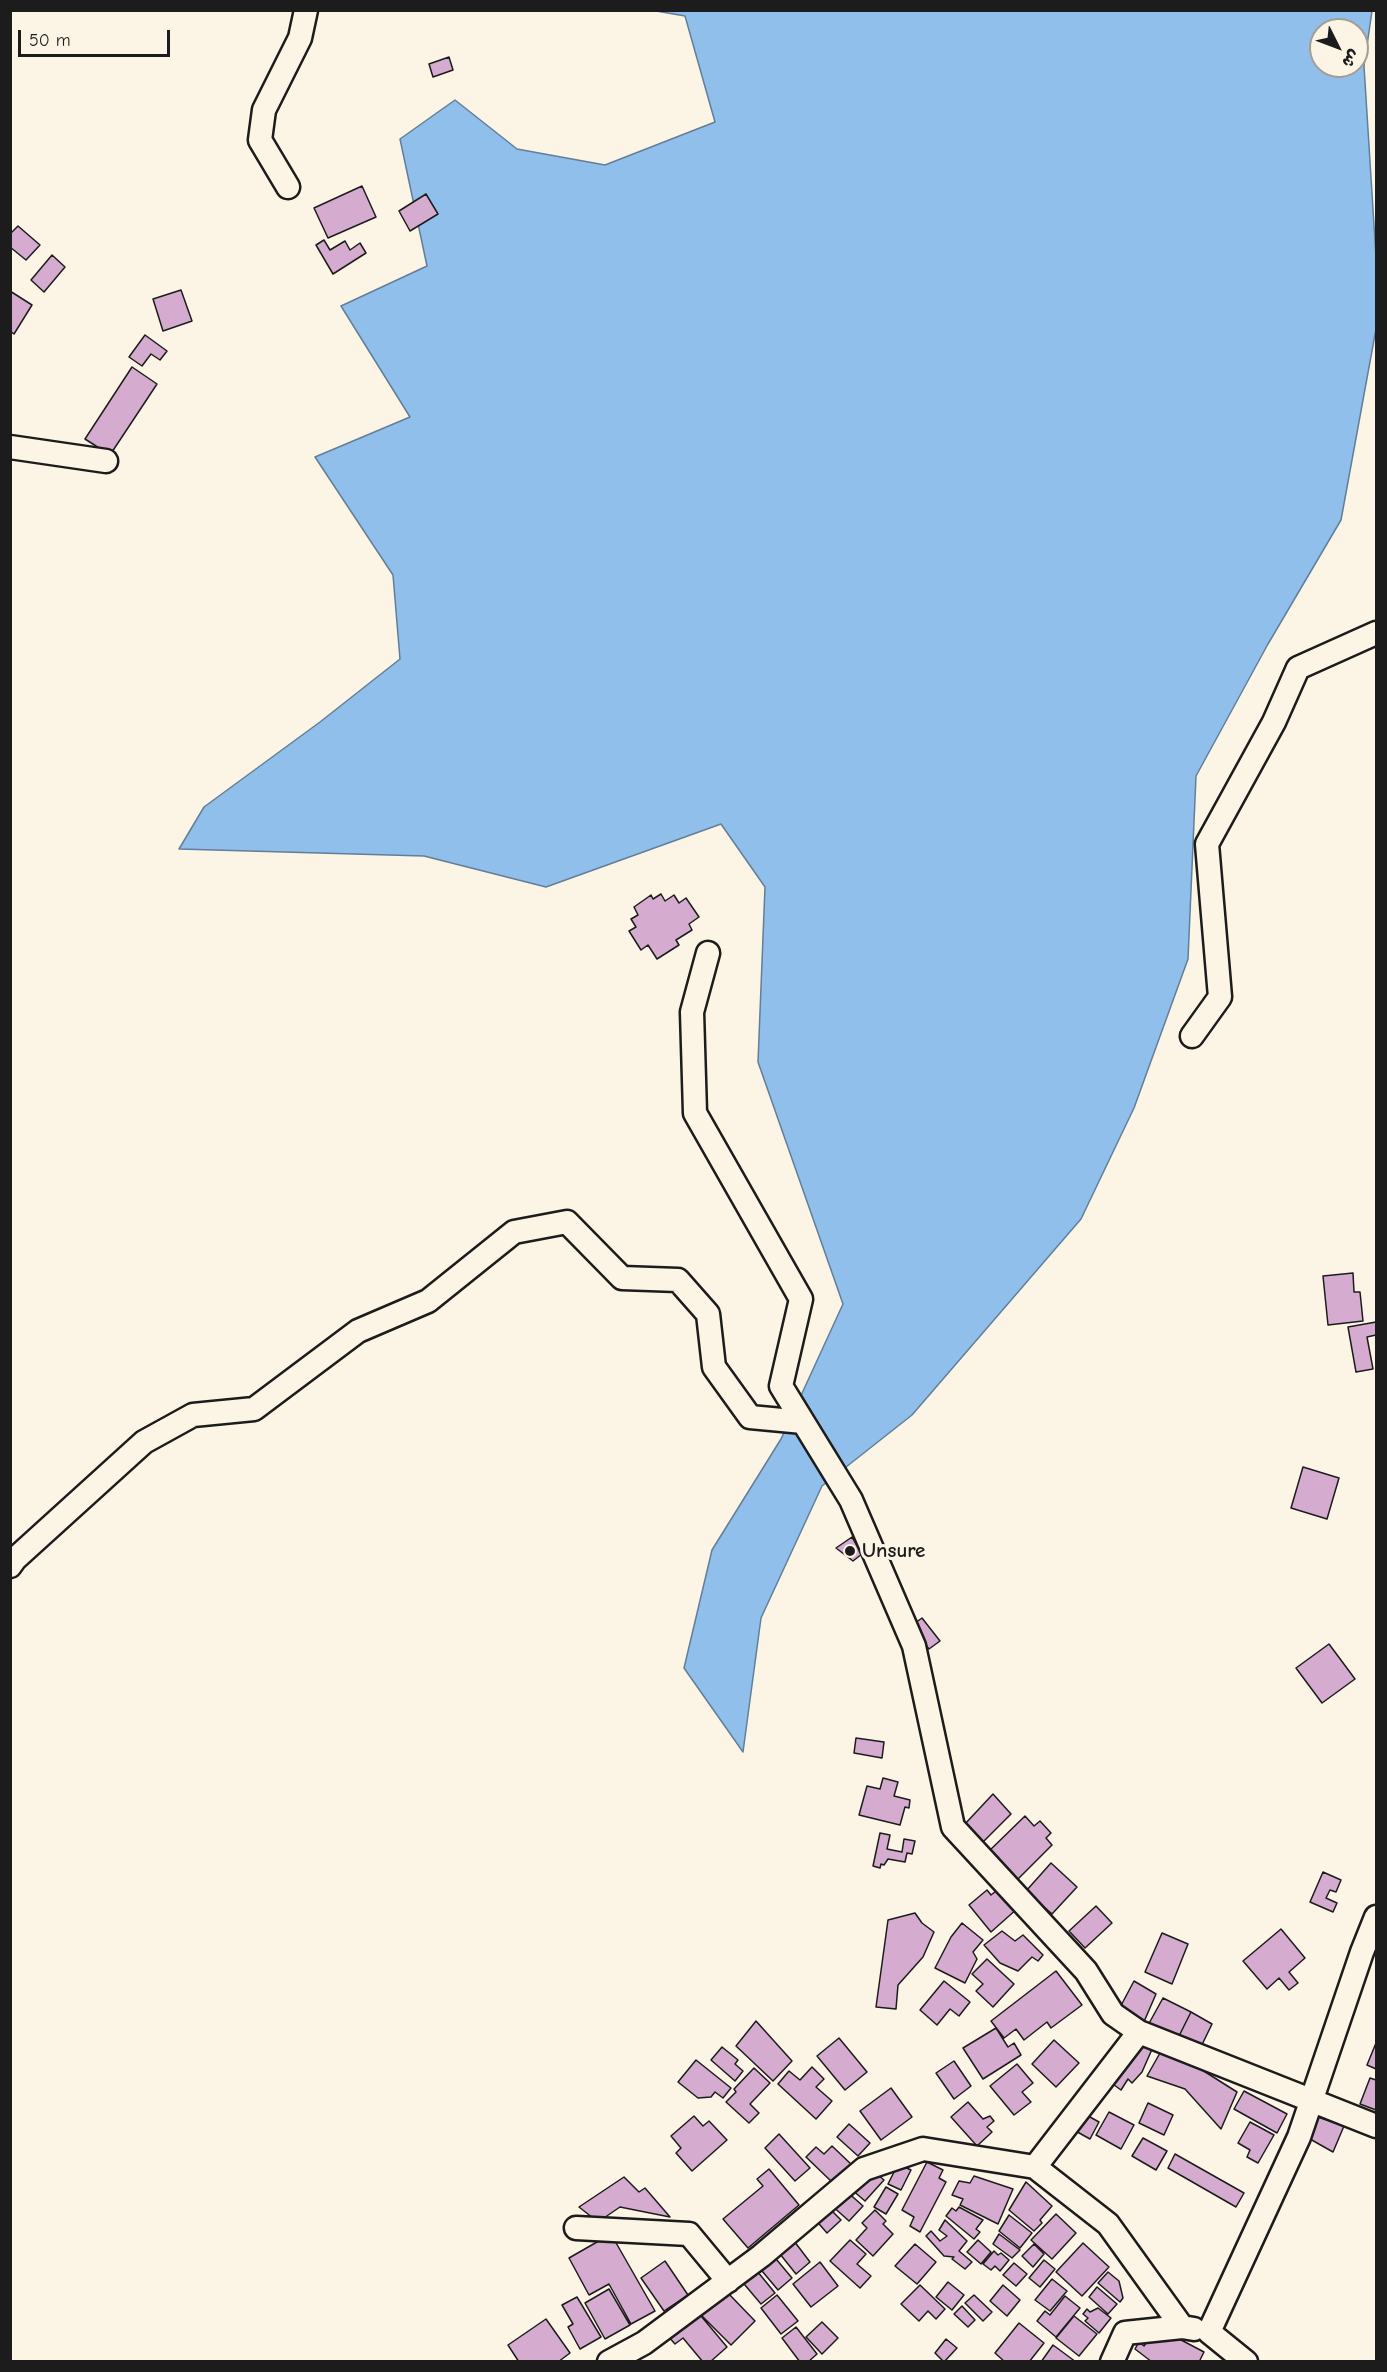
<!DOCTYPE html>
<meta charset="utf-8">
<style>
body{margin:0}
#map{position:relative;width:1387px;height:2372px;overflow:hidden;background:#fcf5e5;font-family:"Comic Neue","Playpen Sans Arabic",sans-serif}
canvas{display:block}
.frame{position:absolute;inset:0;border:12px solid #1c1c1c;pointer-events:none}
.north{position:absolute;left:1309px;top:18px;width:60px;height:60px;box-sizing:border-box;background:#fcf5e5;border:2px solid #a29e95;border-radius:50%;rotate:132deg;font-size:16px;font-weight:700;line-height:24px;text-align:center;color:#1c1c1c}
.north::after{content:'';display:block;margin:auto;width:21px;height:27px;background:#1c1c1c;clip-path:polygon(50% 0,100% 100%,50% 72%,0 100%)}
.scale{position:absolute;left:18px;top:30px;width:152px;height:27px;box-sizing:border-box;border:3px solid #1c1c1c;border-top:0;padding-left:8px;font-size:18px;line-height:21px;white-space:nowrap;color:#1c1c1c;-webkit-text-stroke:4px #fcf5e5;paint-order:stroke}
</style>
<div id="map">
<canvas width="1387" height="2372"></canvas>
<div class="frame"></div>
<div class="north">ش</div>
<div class="scale">50 m</div>
</div>
<script>
const g = document.querySelector('canvas').getContext('2d');
g.lineJoin = 'round';
function paint(path, color) {
  g.fillStyle = color;
  g.fill(path, 'evenodd');
}
function stroke(path, color, width, dash) {
  g.strokeStyle = color;
  g.lineWidth = width;
  g.lineCap = dash ? 'butt' : 'round';
  g.setLineDash(dash || []);
  g.stroke(path);
}
function label(font, color, halo, rows, align = 'center') {
  g.font = font + ' "Comic Neue",sans-serif';
  g.lineWidth = 6;
  g.setLineDash([]);
  g.textBaseline = 'middle';
  g.strokeStyle = halo;
  g.fillStyle = color;
  for (const [text, x, y, turn = 0] of rows) {
    g.save();
    g.translate(x, y);
    g.rotate((+turn || 0) * Math.PI / 180);
    g.textAlign = isNaN(turn) ? turn : align;
    if (halo) g.strokeText(text, 0, 0);
    g.fillText(text, 0, 0);
    g.restore();
  }
}
const water = new Path2D(`
 M656,11H1372L1364,66L1376,257V329L1341,520L1268,644L1196,776L1188,959L1134,1108L1081,1219L912,1415L822,1486L761,1618L743,1752L684,1668L712,1550L781,1439L843,1304L758,1062L765,887L721,824L546,887L424,856L179,849L204,807L320,722L400,659L393,575L315,457L410,417L341,306L427,266L400,139L455,100L517,149L605,165L715,122L685,16ZM1321,30H1357V66H1321Z`);
const building = new Path2D(`
 M449,57L453,70L433,77L429,64Z
 M362,186L376,217L328,238L314,208Z
 M426,194L438,214L410,231L399,211Z
 M18,226L40,245L26,260L10,247V234Z
 M324,240L330,250L345,241L350,250L360,243L366,253L333,274L316,245Z
 M52,255L65,267L44,292L31,280Z
 M181,290L192,321L163,331L153,299Z
 M10,291L32,305L14,334L10,331Z
 M145,335L167,351L160,360L151,354L142,366L129,357Z
 M132,367L157,384L110,455L85,439Z
 M661,894L665,901L674,895L679,903L686,898L699,917L689,924L692,930L676,940L679,945L657,959L648,945L641,950L629,931L636,927L631,919L638,915L634,907L651,895L653,899Z
 M1353,1273L1354,1292H1360L1363,1321L1328,1325L1323,1276Z
 M1376,1322V1335L1367,1337L1373,1369L1356,1372L1348,1327Z
 M1303,1467L1339,1478L1327,1519L1291,1508Z
 M852,1537L862,1554L853,1561L836,1548Z
 M922,1618L940,1641L929,1649L911,1626Z
 M1329,1644L1355,1679L1322,1703L1296,1668Z
 M856,1738L884,1742L882,1758L854,1753Z
 M883,1778L898,1782L894,1796L910,1800L909,1808L905,1807L900,1825L859,1815L867,1786L880,1789Z
 M993,1794L1011,1814L981,1844L964,1825Z
 M1025,1816L1034,1826L1040,1821L1051,1833L1046,1838L1052,1845L1014,1883L986,1854Z
 M880,1833L890,1835L887,1849L902,1852L904,1839L915,1841L912,1854L907,1853L905,1862L888,1859L884,1865L881,1864L880,1868L873,1866Z
 M1051,1863L1077,1887L1052,1914L1026,1891Z
 M1323,1872L1341,1880L1336,1892L1330,1890L1326,1898L1337,1903L1333,1912L1310,1902Z
 M1001,1887L1018,1908L991,1932L969,1905L987,1890L991,1895Z
 M1096,1906L1112,1923L1085,1948L1069,1931Z
 M915,1913L922,1923L934,1932L923,1957L898,1985L896,2009L876,2007L888,1920Z
 M962,1923L983,1940L973,1952L977,1959L965,1983L935,1968L951,1937Z
 M1281,1929L1305,1958L1289,1972L1298,1983L1289,1990L1279,1978L1267,1989L1243,1961Z
 M1002,1931L1015,1941L1023,1935L1043,1955L1038,1961L1032,1957L1018,1971L1000,1963L984,1945Z
 M1162,1933L1188,1944L1172,1984L1145,1972Z
 M987,1959L1014,1984L993,2007L976,1991L983,1984L972,1974Z
 M1056,1971L1082,2005L1051,2028L1047,2022L1024,2040L1016,2029L1004,2038L991,2021Z
 M944,1981L970,2002L959,2016L950,2009L937,2025L920,2010Z
 M1134,1981L1156,1994L1143,2024L1117,2013Z
 M1163,1998L1191,2012L1176,2042L1147,2027Z
 M1191,2012L1212,2024L1198,2053L1176,2042Z
 M756,2021L792,2061L773,2081L736,2046Z
 M996,2028L1008,2047L1014,2043L1021,2055L983,2079L963,2048Z
 M839,2038L867,2072L845,2090L817,2056Z
 M1054,2040L1079,2063L1056,2087L1032,2064Z
 M1137,2043L1153,2047L1142,2072L1132,2083L1128,2079L1121,2090L1110,2082Z
 M1376,2043V2069L1367,2065Z
 M1164,2046L1237,2092L1221,2129L1185,2089L1147,2076Z
 M722,2047L738,2060L735,2064L743,2071L735,2081L711,2060Z
 M696,2060L731,2088L723,2098L715,2092L711,2097L698,2098L678,2082Z
 M954,2061L971,2086L954,2099L936,2073Z
 M1017,2064L1033,2083L1022,2092L1031,2102L1014,2115L990,2086Z
 M812,2067L824,2079L816,2087L832,2101L816,2119L778,2084L789,2071L800,2080Z
 M754,2068L770,2083L750,2104L759,2113L749,2123L726,2102L736,2092L734,2089Z
 M1370,2078L1376,2080V2110L1360,2104Z
 M891,2088L912,2117L881,2140L860,2111Z
 M1244,2091L1287,2114L1277,2133L1234,2109Z
 M968,2102L983,2119L990,2116L994,2121L987,2127L992,2132L977,2146L951,2117Z
 M1148,2103L1173,2115L1164,2135L1139,2123Z
 M1081,2112L1099,2122L1090,2139L1072,2129Z
 M1109,2112L1134,2125L1121,2149L1096,2135Z
 M694,2116L703,2126L709,2121L727,2140L692,2171L676,2153L681,2148L671,2136Z
 M1318,2117L1344,2126L1333,2152L1310,2139Z
 M1250,2122L1274,2135L1258,2163L1247,2157L1250,2150L1238,2143Z
 M849,2124L870,2143L858,2156L837,2137Z
 M779,2134L810,2168L795,2181L765,2148Z
 M1143,2138L1167,2151L1156,2170L1132,2156Z
 M832,2146L853,2166L834,2184L806,2157L816,2147L824,2154Z
 M1175,2154L1244,2193L1236,2207L1168,2168Z
 M927,2162L943,2170L939,2178L946,2182L920,2232L910,2226L914,2217L902,2210Z
 M898,2164L911,2170L901,2190L888,2184Z
 M870,2168L884,2180L865,2201L851,2189Z
 M769,2169L799,2205L748,2248L723,2219L763,2186L757,2179Z
 M974,2176L1013,2189L998,2224L960,2205L963,2199L952,2195L959,2181L970,2183Z
 M624,2177L639,2192L645,2188L670,2217L620,2207L598,2222L579,2207Z
 M1026,2182L1052,2206L1040,2220L1042,2223L1034,2231L1009,2210Z
 M886,2187L898,2194L886,2214L874,2207Z
 M844,2189L863,2206L849,2221L830,2204Z
 M826,2205L841,2220L827,2233L813,2217Z
 M959,2207L983,2220L976,2229L980,2232L974,2239L946,2216L952,2208L956,2211Z
 M875,2210L886,2221L883,2224L893,2234L873,2256L856,2240L867,2228L862,2223Z
 M1056,2214L1076,2233L1052,2259L1031,2240Z
 M1009,2215L1032,2233L1020,2248L999,2231Z
 M945,2220L967,2241L959,2251L972,2262L965,2269L952,2259L954,2257L944,2256L926,2236L931,2231L940,2241L947,2236L939,2230Z
 M611,2234L655,2311L631,2324L609,2284L589,2295L569,2258Z
 M999,2234L1020,2250L1012,2258L993,2244Z
 M791,2237L810,2262L796,2274L776,2249Z
 M850,2240L866,2254L857,2264L871,2276L860,2288L830,2261Z
 M978,2240L991,2252L981,2264L967,2252Z
 M1083,2243L1109,2267L1082,2296L1056,2272Z
 M915,2244L936,2262L917,2284L895,2266Z
 M1034,2244L1044,2254L1033,2267L1022,2256Z
 M994,2251L998,2255L1001,2253L1009,2260L1000,2271L995,2266L991,2270L983,2264Z
 M771,2253L792,2278L778,2290L757,2265Z
 M1044,2260L1055,2269L1040,2287L1029,2278Z
 M665,2261L688,2295L664,2311L641,2278Z
 M820,2262L838,2286L811,2307L793,2284Z
 M1014,2263L1027,2274L1016,2286L1003,2275Z
 M753,2266L775,2293L761,2304L739,2278Z
 M1108,2272L1119,2281L1123,2298L1120,2302L1098,2283Z
 M1052,2279L1067,2291L1050,2311L1035,2300Z
 M948,2282L964,2295L952,2310L936,2297Z
 M920,2285L945,2309L936,2319L928,2311L919,2321L901,2304Z
 M1003,2285L1020,2300L1007,2316L990,2301Z
 M1097,2287L1117,2304L1108,2314L1089,2297Z
 M609,2289L630,2325L605,2339L585,2303Z
 M726,2291L755,2321L731,2345L701,2315Z
 M777,2295L798,2321L781,2334L761,2308Z
 M974,2295L992,2312L983,2321L965,2303Z
 M1065,2296L1080,2308L1056,2337L1037,2321L1045,2311L1050,2315Z
 M577,2297L601,2337L580,2349L568,2327L573,2324L562,2305Z
 M962,2306L975,2320L968,2327L954,2314Z
 M1098,2308L1111,2318L1099,2333L1085,2321L1088,2318L1083,2314L1087,2309L1090,2312Z
 M696,2310L727,2347L710,2362H703L683,2338L675,2344L667,2335Z
 M1074,2316L1097,2334L1079,2356L1056,2338Z
 M546,2319L570,2353L558,2362H519L508,2345Z
 M822,2322L838,2338L822,2354L806,2337Z
 M1019,2323L1044,2343L1029,2362H1005L995,2353Z
 M796,2327L817,2354L808,2362H800L782,2338Z
 M1166,2332L1204,2352L1199,2362H1152L1135,2349L1139,2342L1144,2346L1151,2335Z
 M946,2339L957,2348L944,2362L935,2353Z
 M1053,2345L1076,2362H1041Z`);
const minor = new Path2D(`
 M288,187L260,140L264,110L300,38L306,10
 M10,447L106,461
 M708,953L692,1012L695,1113L801,1299L781,1386L851,1500L914,1646L953,1827L1086,1971L1113,2014L1139,2032L1376,2126
 M1192,1036L1220,997L1207,844L1274,722L1298,668L1376,633
 M10,1566L15,1559L144,1442L193,1415L254,1409L358,1331L428,1301L514,1232L567,1222L622,1278L678,1280L708,1314L714,1367L750,1417L803,1422
 M1035,2167L1108,2224L1182,2327
 M576,2228L689,2234L728,2281
 M609,2362L644,2343L761,2256L864,2169L923,2149L1035,2167L1139,2032
 M1112,2362L1125,2333L1182,2327L1194,2329
 M1246,2362L1209,2332L1299,2137L1362,1952L1376,1917`);
const markers = [
 [850,1551,6,"#1c1c1c"]
];
const poiNames = [
 ["Unsure",862,1551]
];
paint(water, '#90bfeb');
stroke(water, '#627e98', 1.5);
paint(building, '#d5abd0');
stroke(building, '#1c1c1c', 1.5);
stroke(minor, '#1c1c1c', 27);
stroke(minor, '#fcf5e5', 22);
for (const [x, y, r, color] of markers) {
  const dot = new Path2D();
  dot.arc(x, y, r, 0, 2 * Math.PI);
  g.fillStyle = color;
  g.fill(dot);
  stroke(dot, '#fcf5e5', 2);
}
label('bold 21px', '#1c1c1c', '#fcf5e5', poiNames, 'left');
</script>
